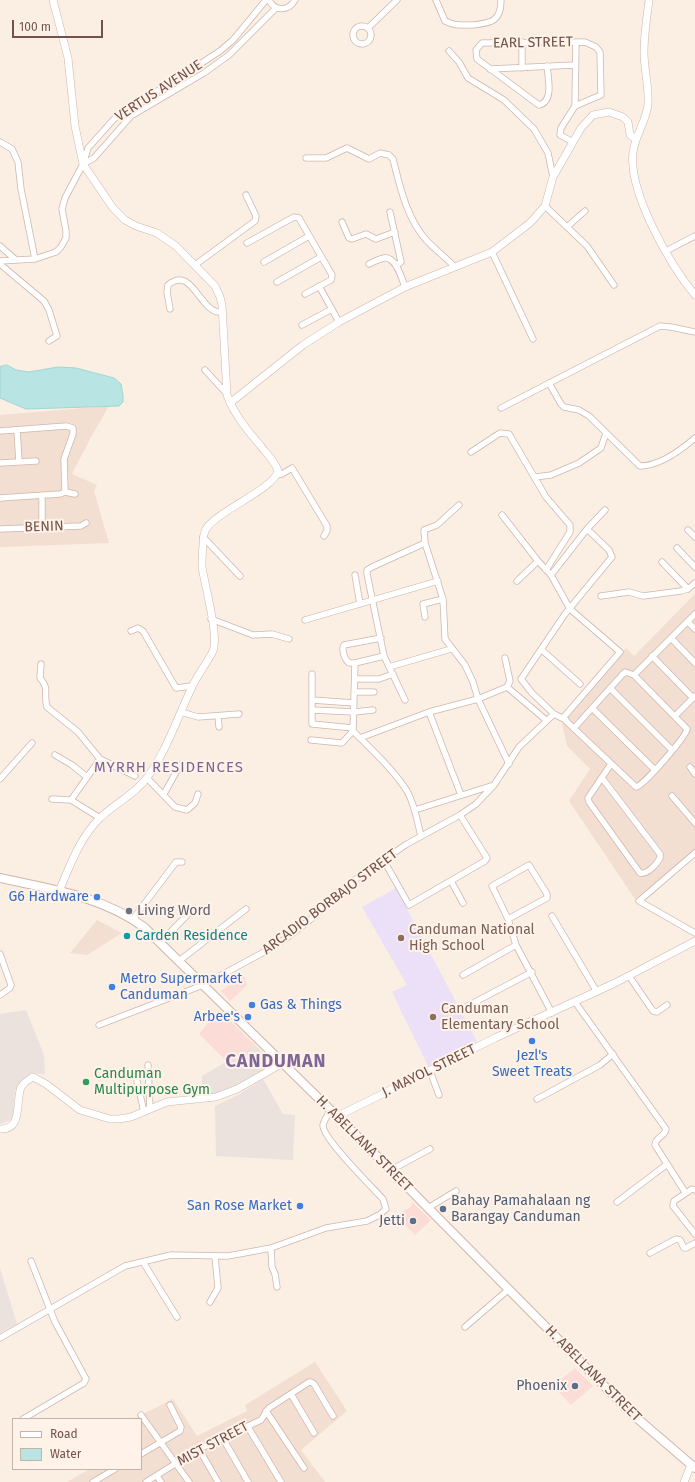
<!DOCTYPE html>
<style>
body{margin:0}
#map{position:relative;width:695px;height:1482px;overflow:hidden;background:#fbeee3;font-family:"Fira Sans",sans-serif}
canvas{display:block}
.legend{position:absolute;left:12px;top:1418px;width:130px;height:52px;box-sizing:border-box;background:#fef2e9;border:1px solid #c6b2a9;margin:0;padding:5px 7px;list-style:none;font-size:12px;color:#72524a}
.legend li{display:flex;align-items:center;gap:8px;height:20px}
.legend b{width:20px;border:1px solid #c6b2a9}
.scale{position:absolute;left:12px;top:20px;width:91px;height:18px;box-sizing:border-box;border:2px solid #72524a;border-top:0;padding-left:5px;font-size:12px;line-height:14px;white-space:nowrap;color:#72524a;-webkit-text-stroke:3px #fef2e9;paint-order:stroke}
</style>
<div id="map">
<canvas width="695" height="1482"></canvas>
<ul class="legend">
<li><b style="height:5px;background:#fff"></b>Road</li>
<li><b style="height:11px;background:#b8e4e3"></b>Water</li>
</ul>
<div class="scale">100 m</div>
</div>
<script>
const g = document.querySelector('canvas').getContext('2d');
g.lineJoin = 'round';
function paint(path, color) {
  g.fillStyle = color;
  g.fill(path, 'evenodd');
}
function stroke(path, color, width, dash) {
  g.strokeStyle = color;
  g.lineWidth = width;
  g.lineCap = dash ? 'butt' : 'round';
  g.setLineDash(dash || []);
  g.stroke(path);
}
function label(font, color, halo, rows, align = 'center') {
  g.font = font + ' "Fira Sans",sans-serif';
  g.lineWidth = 4;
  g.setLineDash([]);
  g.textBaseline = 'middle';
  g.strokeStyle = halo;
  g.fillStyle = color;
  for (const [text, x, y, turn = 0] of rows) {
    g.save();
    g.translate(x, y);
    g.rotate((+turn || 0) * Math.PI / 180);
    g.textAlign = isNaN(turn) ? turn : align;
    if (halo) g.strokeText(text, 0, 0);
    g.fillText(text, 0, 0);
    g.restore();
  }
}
const residential = new Path2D(`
 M109,406L91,437L72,474L97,485L94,491L109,543L0,547V415Z
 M695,594V851L635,899L569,801L590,769L567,746L562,724L626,648L634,656Z
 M97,920L122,933L87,955L70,953Z
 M315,1362L347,1411L301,1450L325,1482H67L90,1469H141V1419H133L173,1399L197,1436L247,1411L245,1405Z`);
const commercial = new Path2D(`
 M243,975L247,985L230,1001L221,991Z
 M219,1010L255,1045L228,1063L199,1034Z
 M412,1202L431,1220L415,1235L396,1215L411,1207Z
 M575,1368L593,1386L571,1405L553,1386Z`);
const industrial = new Path2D(`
 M26,1010L44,1055L45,1074L32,1073L21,1080L15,1091L13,1114L11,1120L0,1124V1014Z
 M255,1045L273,1064L235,1086L211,1096H202V1076Z
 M263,1079L283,1114L295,1115L293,1160L216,1156L215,1106L238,1095Z
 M0,1268L17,1324L0,1333Z`);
const education = new Path2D(`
 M396,888L477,1042L429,1068L392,992L407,985L362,907Z`);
const water = new Path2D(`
 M7,365L16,370L29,372L58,367L76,368L114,378L121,384L123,395V402L119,406L26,409L0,398V367Z`);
const minor = new Path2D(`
 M269,0C275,12 289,11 295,0
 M436,0L445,21C455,26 462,25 473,25C492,23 501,21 501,0
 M353 35a9 9 0 1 1 18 0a9 9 0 1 1-18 0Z
 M368,28L397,0
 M522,42V68
 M449,51L459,62L468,78L504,100L534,129L548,153L553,177
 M547,66C548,77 554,102 539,105L477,59L476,50L482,43L585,42L596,47L600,52L601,95L575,106L561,128L560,135L573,142
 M490,69L575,65
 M575,106L576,42
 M0,142L12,149L18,162L21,189L35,259
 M306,158H326L347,148L369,159L380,153L389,155L393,159C400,187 407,220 428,242C436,250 446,258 455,267
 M83,164L94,158L131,116L204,73L229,55L276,8
 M545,206L587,246L614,285
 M390,212L401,262L396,266
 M342,222L349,238L352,239L366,234L376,239L395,232
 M568,226L585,211
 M247,243L294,217L299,218L332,275L331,280L305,294
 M0,246L16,260
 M666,251L695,236
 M492,252L533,339
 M0,261L35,259L56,252L61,247L66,238V231L62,209L65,198L83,164L88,148L114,119L139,101L168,85L220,51L233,40L266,0
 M264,262L309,236
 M0,264L44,301L49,310L57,336L49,341
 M369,264C373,262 379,259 384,258C396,256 402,279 405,287
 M195,265L255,221L256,216L246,195
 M277,282L321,257
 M319,286L339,322
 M170,309L167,292L168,285C193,264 200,315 222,312
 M302,325L332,309
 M205,370L227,394
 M549,383L561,404L564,407L579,410L589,416L640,466C659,466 680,451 695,438
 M501,408L660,326L671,327L695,332
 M17,430L19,462
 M0,431L66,426L73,428V434L64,459L65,492
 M471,452L500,433L509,434L546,497L570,525V532L546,570
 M0,463L36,461
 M277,475L282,474L292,468L327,526V531L324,536
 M535,477L551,475L579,463L601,448L606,433
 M65,492L75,494
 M42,495V527
 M0,498L60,494L65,492
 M459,505L437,525L424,530L425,543L443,599L445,639L465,665L473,682L478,699L509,764
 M502,515L538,561L551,575L570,609L620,652L563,718
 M0,529L81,526L86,523
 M688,530L695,537
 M203,537L240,576
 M677,548L695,567
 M662,562L688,589
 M355,575L360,604
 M551,575L587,529L605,510
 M517,581L538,561
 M601,596L629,592L643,596L681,591L688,589L695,583
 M425,617L423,604L443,599
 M211,619L253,635L272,634L289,639
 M305,620L438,581
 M688,622L695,629
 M131,631L138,628L143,631L176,688L192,686
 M671,638L695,663
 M542,650L580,684
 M384,656L355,663L353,731C372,750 393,769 407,791C415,805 417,821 421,836
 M652,656L693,698
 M355,663H349C345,660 341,650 344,645L381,638
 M41,664L40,678C50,689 43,694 47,707L78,732L100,759L135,776
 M389,667L451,649
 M312,674V724L353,728
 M634,675L695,614
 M355,679H379L393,674
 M507,687L546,720
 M610,688L672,750
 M354,692H374
 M312,700L354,703
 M405,700L384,656L367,574V570L372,567L425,543
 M592,708L655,770
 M312,710L354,712L373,710
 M181,712L198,717L239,714
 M429,712L461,795
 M218,716L219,727
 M675,716L695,696
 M566,720L554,714L532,693L521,679L565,614L612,557L609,550L587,529
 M566,721L636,787C643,786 686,737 687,729L634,675L625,672L622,675L575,727
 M360,738L429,712L478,699L507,687L510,681L505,658
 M311,740L342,743L353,731
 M55,755L72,765L87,777
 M690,767L695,774
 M147,778L175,807L187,810L195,803L198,794
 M602,778L660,854V858C657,864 647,875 640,873L589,802L588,798L611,764
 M0,779L32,743
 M164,794L180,765
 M672,796L695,823
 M52,799L71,800L100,759
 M71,800L100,818
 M415,810L494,785
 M695,853L639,901L695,933
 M383,859L409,905L485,861L487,858L460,815
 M451,881L463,903
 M552,916L597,992
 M133,919L176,862H182
 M508,919L547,898V894L529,865L492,886L508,919L516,945L552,1013
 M160,943L190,912
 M0,954L11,985L10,988L0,995
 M179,961L246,909
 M463,975L516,945
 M629,976L653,1011L657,1012L667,1005
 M575,1002L666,1129C666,1136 655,1137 655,1145L685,1192
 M460,1010L532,972
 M99,1025L203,985L264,952L288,937L311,919L339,892L365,872L407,844L460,815L476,804L494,785L519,747L554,714
 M148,1065L150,1109
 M430,1071L439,1095
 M137,1081L144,1112
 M537,1099L600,1065L613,1054
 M391,1170L430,1149
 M695,1190L692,1189L674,1201L673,1206L695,1234
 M617,1202L666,1165
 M428,1208L456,1191
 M271,1248L272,1267L275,1274L277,1287
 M650,1253L676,1239L680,1240L684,1248H686L695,1243
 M143,1262L177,1317
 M210,1302L218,1288L215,1256
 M465,1327L509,1289
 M0,1338L125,1266L171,1255L228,1256L271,1248L326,1228L367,1221L379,1215L386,1209L383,1199C372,1187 322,1138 323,1125C324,1120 328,1115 330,1111
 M291,1394L314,1433
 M266,1411L304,1468
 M141,1415L189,1482
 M23,1419L84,1383L86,1379L55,1322L31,1261
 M248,1427L281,1482
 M222,1437L248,1482
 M199,1449L218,1482
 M141,1454L180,1431L181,1427L170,1405
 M157,1476L161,1482
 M93,1482L115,1469
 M146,1482L199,1449L261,1420L269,1408L309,1382H311L314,1384L333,1416`);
const tertiary = new Path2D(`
 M53,0L68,58L75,126L83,164L113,208L125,220L136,226L157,233L176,246L215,286L220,297L222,305L227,395C234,414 247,430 260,445C266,453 275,461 278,471C274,489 217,511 206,529C203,534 203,541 203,546C202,553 202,561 202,567C205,586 219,636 213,651C207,663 198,674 192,687C178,716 166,753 146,779C134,795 114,804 100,818C80,837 70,866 59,891
 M649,0C647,17 644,34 644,52C644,69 649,86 648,103C648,117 635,136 633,152C628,192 670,265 695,295
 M230,403L303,345L339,322L405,287L492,252L530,223L545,206L553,177L581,128L593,115L609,112L623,117L628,122L630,135L636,139
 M336,1117L495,1038L615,983L695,941
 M0,1129C22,1130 16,1105 20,1091C21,1084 27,1081 33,1077L46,1084L80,1110L110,1119H119L131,1117L167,1102L216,1097L237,1089L283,1063
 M684,1482L691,1465`);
const secondary = new Path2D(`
 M0,878C50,889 103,896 145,928L358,1137L631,1413L695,1468`);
const markers = [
 [97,897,4,"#3f7fe0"],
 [129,911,4,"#6b7280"],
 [127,936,4,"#0f9aa8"],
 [401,938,4,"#8d6e63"],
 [112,987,4,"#3f7fe0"],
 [252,1005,4,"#3f7fe0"],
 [248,1017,4,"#3f7fe0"],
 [433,1017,4,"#8d6e63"],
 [532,1041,4,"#3f7fe0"],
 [86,1082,4,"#2e9e5b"],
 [300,1206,4,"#3f7fe0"],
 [443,1209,4,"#5c6f8a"],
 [413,1221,4,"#5c6f8a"],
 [575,1386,4,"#5c6f8a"]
];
const streetNames = [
 ["EARL STREET",533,43,-1],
 ["VERTUS AVENUE",159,91,-33],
 ["BENIN",44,527,-2],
 ["ARCADIO BORBAJO STREET",330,902,-37],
 ["J. MAYOL STREET",429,1071,-26],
 ["H. ABELLANA STREET",364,1144,45],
 ["H. ABELLANA STREET",593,1374,45],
 ["MIST STREET",213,1444,-28]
];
const shopNames = [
 ["G6 Hardware",89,897],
 ["Metro Supermarket",120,979,"left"],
 ["Canduman",120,995,"left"],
 ["Gas & Things",260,1005,"left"],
 ["Arbee's",240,1017],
 ["Jezl's",532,1056,"center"],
 ["Sweet Treats",532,1072,"center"],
 ["San Rose Market",292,1206]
];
const worshipNames = [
 ["Living Word",137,911]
];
const educationNames = [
 ["Canduman National",409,930],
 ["High School",409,946],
 ["Canduman",441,1009],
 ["Elementary School",441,1025]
];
const cultureNames = [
 ["Carden Residence",135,936]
];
const leisureNames = [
 ["Canduman",94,1074],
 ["Multipurpose Gym",94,1090]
];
const serviceNames = [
 ["Bahay Pamahalaan ng",451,1201,"left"],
 ["Barangay Canduman",451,1217,"left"],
 ["Jetti",405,1221],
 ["Phoenix",567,1386]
];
const neighbourhoodNames = [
 ["MYRRH RESIDENCES",169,768]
];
const districtNames = [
 ["CANDUMAN",276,1062]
];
paint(residential, '#f3ded2');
paint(commercial, '#fbdcd7');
paint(industrial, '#ebe2de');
paint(education, '#ebe0f8');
paint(water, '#b8e4e3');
stroke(water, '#9fd6d5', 1);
stroke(minor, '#ceb6ad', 7);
stroke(tertiary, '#ceb6ad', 8);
stroke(secondary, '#d1b5aa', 10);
stroke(minor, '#fff', 5.5);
stroke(tertiary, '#fff', 7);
stroke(secondary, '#fff', 8);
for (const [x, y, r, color] of markers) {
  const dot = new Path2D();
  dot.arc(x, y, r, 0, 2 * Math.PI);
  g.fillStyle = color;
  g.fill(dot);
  stroke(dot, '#fef2e9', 1.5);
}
label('14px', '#72524a', '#fef2e9', streetNames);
label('14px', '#366cbe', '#fef2e9', shopNames, 'right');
label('14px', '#5b616d', '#fef2e9', worshipNames, 'left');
label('14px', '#785e54', '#fef2e9', educationNames, 'left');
label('14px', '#0d838f', '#fef2e9', cultureNames, 'left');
label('14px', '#27864d', '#fef2e9', leisureNames, 'left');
label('14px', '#4e5e75', '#fef2e9', serviceNames, 'right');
g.letterSpacing = '1px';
label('15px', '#7e6696', '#fef2e9', neighbourhoodNames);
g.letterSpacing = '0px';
g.letterSpacing = '1px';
label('bold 18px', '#7e6696', '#fef2e9', districtNames);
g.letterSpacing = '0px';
</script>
